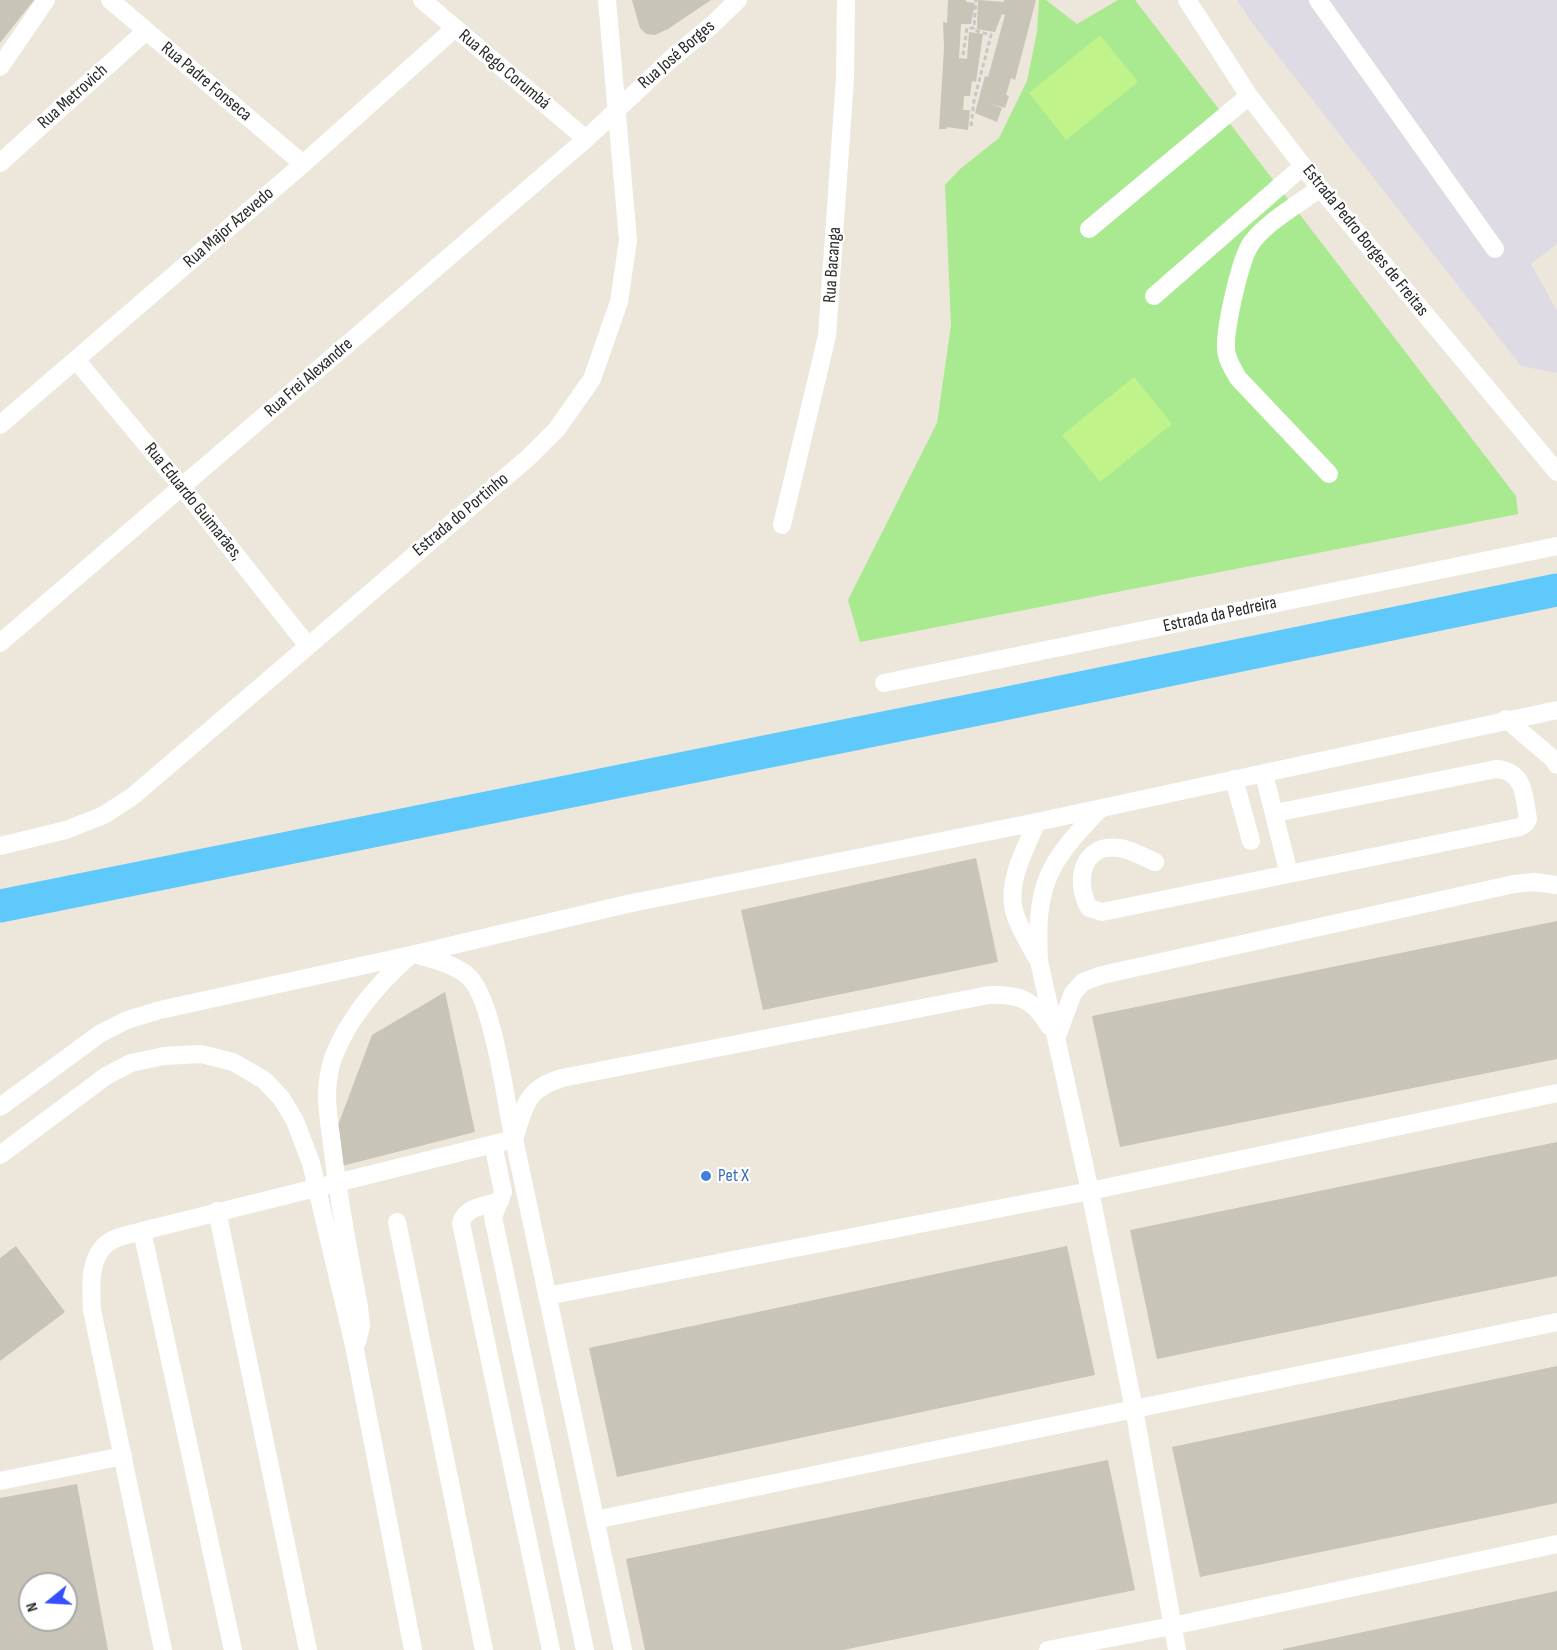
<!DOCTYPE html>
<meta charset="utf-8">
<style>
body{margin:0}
#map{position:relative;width:1557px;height:1650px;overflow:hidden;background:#ede6da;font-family:"Sofia Sans Condensed",sans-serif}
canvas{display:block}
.north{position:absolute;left:18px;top:1572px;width:60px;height:60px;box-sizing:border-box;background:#fff;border:2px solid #a9a9a9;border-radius:50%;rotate:252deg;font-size:16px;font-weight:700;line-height:24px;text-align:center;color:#292929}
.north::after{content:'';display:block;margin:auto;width:21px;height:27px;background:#354fff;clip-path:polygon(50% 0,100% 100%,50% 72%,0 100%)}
</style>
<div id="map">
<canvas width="1557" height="1650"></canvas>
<div class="north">N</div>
</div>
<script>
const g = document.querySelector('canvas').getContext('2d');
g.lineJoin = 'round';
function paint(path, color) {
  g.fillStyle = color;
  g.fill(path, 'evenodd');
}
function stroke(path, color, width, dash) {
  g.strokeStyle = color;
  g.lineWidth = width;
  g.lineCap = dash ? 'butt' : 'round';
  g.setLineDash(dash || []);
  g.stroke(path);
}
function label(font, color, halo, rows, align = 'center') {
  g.font = font + ' "Sofia Sans Condensed",sans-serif';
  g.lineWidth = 4.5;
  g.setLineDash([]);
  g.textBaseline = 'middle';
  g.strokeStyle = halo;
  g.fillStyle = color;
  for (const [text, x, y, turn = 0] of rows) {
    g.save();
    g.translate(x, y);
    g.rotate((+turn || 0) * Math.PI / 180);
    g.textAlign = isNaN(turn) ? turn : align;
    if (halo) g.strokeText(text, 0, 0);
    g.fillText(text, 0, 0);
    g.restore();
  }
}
const industrial = new Path2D(`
 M1237,0H1557V244L1531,264L1557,311V373L1521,366L1253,24Z`);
const green = new Path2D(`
 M1039,0H1046L1077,24L1118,0H1135L1516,496L1518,514L860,642L848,600L937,423L951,325L945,185L960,169L999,138L1027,81L1037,32Z`);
const pitch = new Path2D(`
 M1100,35L1138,82L1066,140L1029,93Z
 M1134,377L1172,424L1100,482L1062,435Z`);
const river = new Path2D(`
 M0,906L1003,704L1557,590`);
const building = new Path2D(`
 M0,0H34L0,43Z
 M632,0H711L668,29L655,35L646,34L640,28Z
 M948,0H966V2L975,3L971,24H961L959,58L967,59L969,32L983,34L976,82L972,81L970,96H964L963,110H970L968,130L947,127L946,129H939L944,48L943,22L947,23Z
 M978,0L1004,2V0H1036L1015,80L1011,78L1006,95L1009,96L1005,108L989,103L1002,108L997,122L975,113L985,76L988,77L1005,15L1002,14L995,32L977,29Z
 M976,858L998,962L763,1010L741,910Z
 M1557,921V1059L1120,1147L1092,1016Z
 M445,992L475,1132L338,1167L332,1141L372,1035Z
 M1557,1142V1276L1157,1359L1130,1230Z
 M16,1246L65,1312L0,1361V1258Z
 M1067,1246L1095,1375L617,1477L589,1348Z
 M1557,1366V1503L1200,1577L1172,1447Z
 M1108,1460L1135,1590L843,1650H645L626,1559Z
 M77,1484L108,1650H0V1498ZM30,1584H66V1620H30Z
 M1557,1591V1650H1283V1649Z`);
const path = new Path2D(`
 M963,55L967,28H974L976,0
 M971,126L974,101L991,35L977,31L974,28`);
const minor = new Path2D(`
 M110,0L303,164
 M422,0L586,139
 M1187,0L1249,96L1320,188L1557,472
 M1318,0L1495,249
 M0,67L46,0
 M0,163L146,31
 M1320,188C1299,204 1268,221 1252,242C1240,258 1225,328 1226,348C1226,359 1233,369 1238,378L1329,474
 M1089,229L1249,96
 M1154,296L1303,166
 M76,360L182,487L308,646
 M0,425L303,164L455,28
 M782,525L827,336L845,78L846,0
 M0,643L586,139L671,59L712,25L738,0
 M884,683L1557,546
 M1506,719L1553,759L1557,765
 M1264,774L1289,874
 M1234,779L1251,841
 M1101,808C1048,862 1035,884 1039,961L1090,1191L1134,1409L1177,1650
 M0,846L66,830L104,815L133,796L529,457L557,429L592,379L619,302L628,240L607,0
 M1155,862C1144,857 1132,850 1119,848C1082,843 1074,881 1089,908L1102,912L1520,827L1526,823L1528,819C1524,796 1525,771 1496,769L1275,813
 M415,954C433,960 456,964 470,978C493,1002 506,1101 513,1137
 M1036,957C1028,941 1016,923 1013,906C1009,877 1026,847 1037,822
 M1057,1036L1073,993L1083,982L1102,975L1514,884L1534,882L1557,885
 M0,1107L101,1033L127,1020L160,1010L411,955L627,904L1037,822L1557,710
 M514,1139C525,1106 525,1089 562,1078L989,995C1020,994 1033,999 1049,1026
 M493,1144L503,1192L493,1217L585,1650
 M0,1155L106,1076L131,1063L164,1056L201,1054L233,1062L264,1080L282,1099L295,1121L311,1163L355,1350L413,1650
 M500,1201C485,1206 466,1206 461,1223L551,1650
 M217,1211L308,1650
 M397,1222L484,1650
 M142,1231L233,1650
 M547,1296L1090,1191L1557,1093
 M357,1342L361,1326L359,1307C349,1253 338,1199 332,1144C328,1116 323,1086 333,1058C348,1018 378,984 409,956
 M0,1481L123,1456
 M595,1520L1557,1322
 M163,1650L92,1310C91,1288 88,1256 109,1242C118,1236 132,1234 142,1231L514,1139L623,1650
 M1048,1650L1172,1626L1557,1544`);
const markers = [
 [706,1176,6,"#3f7fe0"]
];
const streetNames = [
 ["Rua José Borges",677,55,-41],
 ["Rua Rego Corumbá",504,70,40],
 ["Rua Padre Fonseca",206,82,40],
 ["Rua Metrovich",73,97,-42],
 ["Rua Major Azevedo",229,228,-41],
 ["Estrada Pedro Borges de Freitas",1365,241,51],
 ["Rua Bacanga",833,265,-86],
 ["Rua Frei Alexandre",309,378,-41],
 ["Rua Eduardo Guimarães,",193,502,51],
 ["Estrada do Portinho",461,515,-40],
 ["Estrada da Pedreira",1220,615,-12]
];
const shopNames = [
 ["Pet X",718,1176]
];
paint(industrial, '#dedbe5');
paint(green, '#a9ea90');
paint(pitch, '#c0f38a');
stroke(river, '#60c9fb', 33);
paint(building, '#c8c4b8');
stroke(path, '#c7c7c7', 3, [4.5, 3]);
stroke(minor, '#fff', 18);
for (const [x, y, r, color] of markers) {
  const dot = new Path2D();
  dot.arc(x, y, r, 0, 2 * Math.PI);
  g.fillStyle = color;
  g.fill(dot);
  stroke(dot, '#fff', 2);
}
label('18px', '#292929', '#fff', streetNames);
label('18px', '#366cbe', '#fff', shopNames, 'left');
</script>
